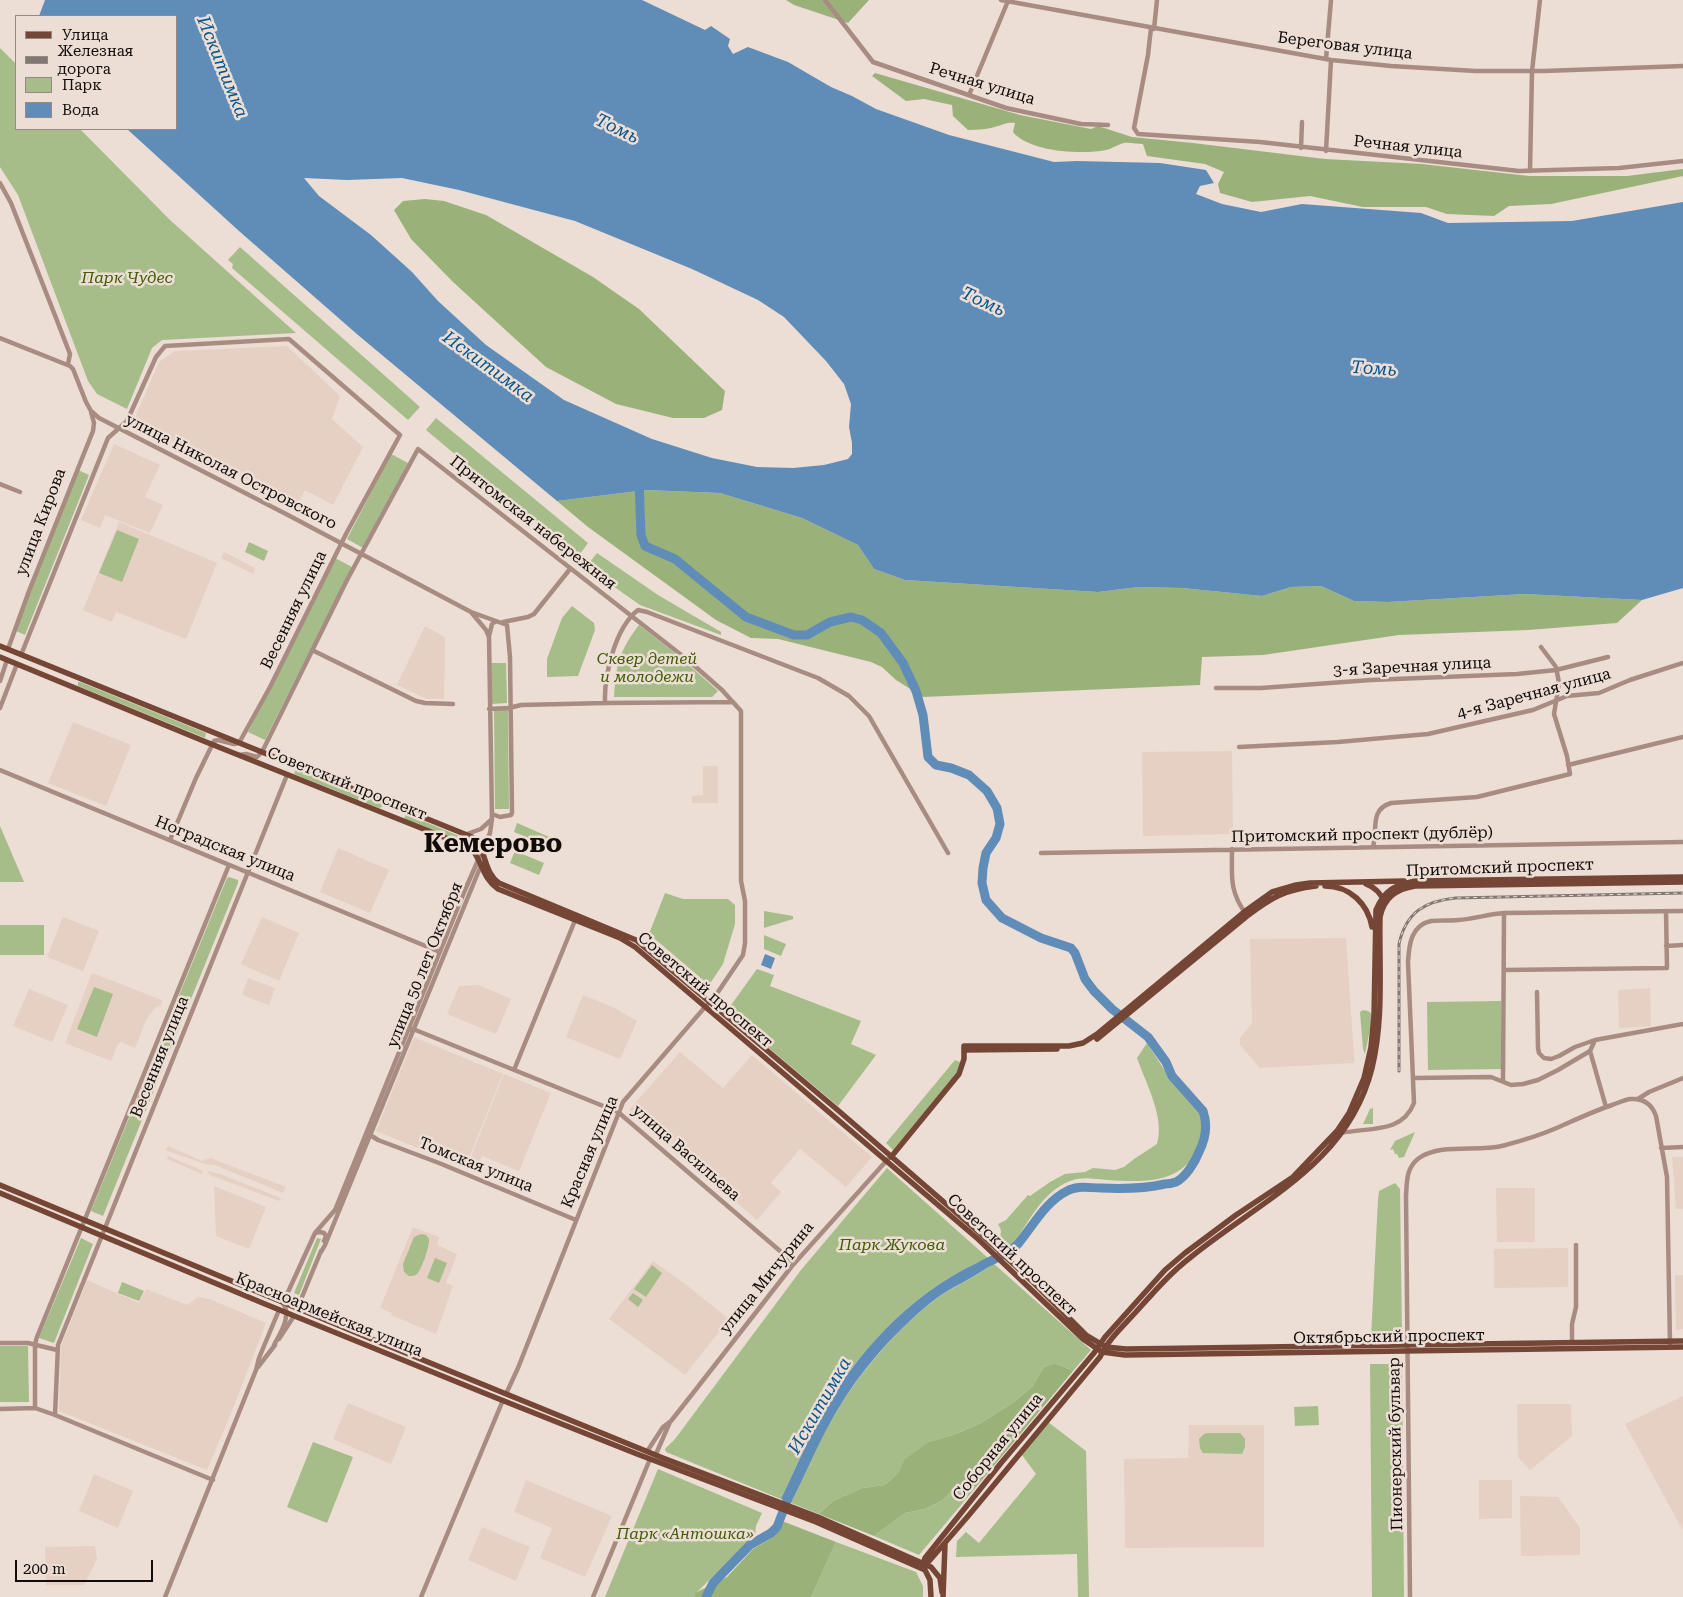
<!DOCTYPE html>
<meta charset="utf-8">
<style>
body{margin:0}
#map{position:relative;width:1683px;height:1597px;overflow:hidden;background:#ecddd5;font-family:"Roboto Serif",serif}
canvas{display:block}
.legend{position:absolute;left:15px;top:15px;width:162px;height:115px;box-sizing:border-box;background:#ecddd5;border:1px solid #948983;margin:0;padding:6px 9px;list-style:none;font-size:15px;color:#110c09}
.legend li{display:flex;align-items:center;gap:10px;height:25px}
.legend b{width:25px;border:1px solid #948983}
.scale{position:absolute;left:15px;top:1560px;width:138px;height:22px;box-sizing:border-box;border:2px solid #110c09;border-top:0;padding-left:6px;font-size:15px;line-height:18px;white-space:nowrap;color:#110c09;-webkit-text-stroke:4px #ecddd5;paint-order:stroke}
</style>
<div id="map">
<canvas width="1683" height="1597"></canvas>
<ul class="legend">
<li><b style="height:6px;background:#754635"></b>Улица</li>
<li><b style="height:6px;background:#827872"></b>Железная дорога</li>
<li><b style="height:14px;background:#a6bd89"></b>Парк</li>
<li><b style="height:14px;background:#5f8db8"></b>Вода</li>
</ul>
<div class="scale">200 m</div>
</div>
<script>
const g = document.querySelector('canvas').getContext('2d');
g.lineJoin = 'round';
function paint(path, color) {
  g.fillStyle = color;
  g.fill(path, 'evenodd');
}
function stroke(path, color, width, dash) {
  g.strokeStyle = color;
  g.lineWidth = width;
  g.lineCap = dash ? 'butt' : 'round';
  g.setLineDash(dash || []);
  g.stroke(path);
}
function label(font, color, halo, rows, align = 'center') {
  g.font = font + ' "Roboto Serif",serif';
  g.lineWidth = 5;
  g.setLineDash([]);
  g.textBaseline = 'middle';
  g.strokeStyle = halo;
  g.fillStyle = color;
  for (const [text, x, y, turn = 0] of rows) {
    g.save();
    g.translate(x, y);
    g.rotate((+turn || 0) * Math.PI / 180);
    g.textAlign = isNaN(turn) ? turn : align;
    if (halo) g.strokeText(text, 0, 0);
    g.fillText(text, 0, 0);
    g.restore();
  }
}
const built = new Path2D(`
 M287,346L340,396L332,419L363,447L333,505L305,490L297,505L133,422L159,362L175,351Z
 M114,444L160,465L145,497L163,505L150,533L105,515L100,528L81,520Z
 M119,522L217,563L186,639L116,612L112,622L83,610Z
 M224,552L255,568L253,574L221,558Z
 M425,626L445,637L444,699H427L397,685Z
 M73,722L131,745L106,806L48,783Z
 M1232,751L1233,834L1143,836L1142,752Z
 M703,766H718V803H692V796L703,795Z
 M338,848L389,870L370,913L320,892Z
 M63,917L99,931L83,971L47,957Z
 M262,917L299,933L279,981L241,964Z
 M1346,938L1354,1057V1063L1260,1068L1240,1045V1038L1252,1023L1250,939Z
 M92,973L162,1000L161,1005L156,1007L146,1020L135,1048L121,1042L118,1044L111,1061L65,1043Z
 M248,978L275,988L269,1005L242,995Z
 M479,985L511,999L496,1034L447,1014L459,986Z
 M1650,988L1651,1026L1619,1028L1618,990Z
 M29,989L68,1005L52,1042L13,1026Z
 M583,995L615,1008L637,1021L620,1059L566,1037Z
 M414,1037L503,1074L465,1167L376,1131Z
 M680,1052L723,1088L752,1055L872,1157L846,1187L800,1149L771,1183L781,1192L757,1220L629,1110Z
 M504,1074L551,1093L519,1171L482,1156L476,1168L468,1164Z
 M168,1146L202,1161L210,1158L286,1187L283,1193L215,1165L205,1164L165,1150Z
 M168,1156L203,1171L202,1174L167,1159Z
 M1672,1157H1683V1209H1676Z
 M207,1171L220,1174L281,1198L279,1201L210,1175Z
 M214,1186L266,1207L249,1249L216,1236Z
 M1496,1188H1535V1242H1497Z
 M413,1227L439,1237L437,1245L457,1254L446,1283L453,1286L436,1334L391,1315L392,1313L380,1308Z
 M1568,1248V1287L1494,1288V1249Z
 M653,1261L684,1283L729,1319L685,1375L609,1319Z
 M1675,1275H1683V1329L1676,1330Z
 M87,1280L139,1303L146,1289L187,1305L198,1297L212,1300L266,1323L230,1416L207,1470L59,1411L61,1346Z
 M1683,1396V1531L1625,1424Z
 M348,1403L406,1427L391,1464L333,1439Z
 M1517,1404H1571L1572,1436L1530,1470L1518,1457Z
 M1189,1425H1264V1547L1125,1548L1124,1459L1188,1458Z
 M94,1474L133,1491L118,1528L79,1511Z
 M526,1480L612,1516L585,1577L540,1558L552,1528L514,1512Z
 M1479,1480H1512V1518L1479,1519Z
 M1520,1496L1558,1497L1580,1528V1555L1521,1556Z
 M482,1527L530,1547L516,1581L468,1560Z
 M95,1546L97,1559L84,1585H46L45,1547Z`);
const green = new Path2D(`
 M0,48L16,64V129H80L170,220L296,333L162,340L152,348L127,409L97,394L88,381L18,195L0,167Z
 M240,247L420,407L408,420L232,268L233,264L228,260Z
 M436,418L588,543L580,554L575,551L573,553L426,430Z
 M391,454L408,463L365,549L347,539Z
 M78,470L89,475L25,635L14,630Z
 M117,530L139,539L122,582L99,573Z
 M249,542L268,551L264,561L245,552Z
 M597,553L658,595L721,632V635L640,605L586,567Z
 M335,558L352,567L265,740L248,732Z
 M572,606L594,623L595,630L578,676L547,677V659L562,618Z
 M639,625L681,658L718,691L712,697H614C616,665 619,651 639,625Z
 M491,663H506L507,703L492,704Z
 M78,682H80L206,733L205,738L78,686Z
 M494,710H508L509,809H495Z
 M296,769L381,803L382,807L379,808L294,774Z
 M406,814L464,838L463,842L404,819Z
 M517,823L561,842L557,850L514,832Z
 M0,826L24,882H0Z
 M515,851L544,863L539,875L510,863Z
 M229,877L238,880V883L103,1216L91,1211L227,878Z
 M665,893L683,899H728L735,905V924L723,964L709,985L649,934Z
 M764,911L793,916V919L764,928Z
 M0,925H44V955H0Z
 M764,935L786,944L781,956L764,949Z
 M757,969L774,975L770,986L861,1021L851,1044L876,1055L838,1106L726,1012Z
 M94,987L113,994L97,1037L77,1029Z
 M1501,1001V1069L1428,1070L1427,1002Z
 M1363,1010L1368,1011L1373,1015L1365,1054L1363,1049L1360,1012Z
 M1147,1043L1169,1077L1190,1099L1201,1107C1205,1123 1203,1136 1196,1151C1180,1185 1139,1182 1108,1180C1095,1179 1082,1176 1070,1181C1042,1192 1028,1223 1012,1246L1000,1241L1001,1230L998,1224L1006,1220L1028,1195L1030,1196L1050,1182L1065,1174L1085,1172L1093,1168L1115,1170L1124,1167L1134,1159L1157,1144C1165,1117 1146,1084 1137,1058Z
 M955,1060L960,1062L961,1069L893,1150L886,1143Z
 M1373,1108V1124H1363L1370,1109Z
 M1415,1132L1404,1157L1399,1158L1397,1154H1395L1393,1149L1390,1150L1395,1141Z
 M887,1168L988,1258C919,1287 864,1343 827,1406C809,1436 796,1468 781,1499L666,1452L665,1449L675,1439L801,1270Z
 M1395,1183L1400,1189L1402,1337L1371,1338L1378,1200L1379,1191Z
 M421,1234L426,1235L429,1239C430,1245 422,1269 417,1274C414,1276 413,1276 409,1276L404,1272L403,1264L414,1237Z
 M81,1238L93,1244L54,1343L39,1338Z
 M317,1238L321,1239L299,1295L294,1293Z
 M435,1258L447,1263L439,1283L427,1278Z
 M993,1263L1091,1350L1073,1371L1055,1363L1044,1367L1032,1387L1011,1404L979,1424L953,1435L928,1442L906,1459L898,1473L885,1485L862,1488L833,1501L819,1514L791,1503C806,1473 819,1442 835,1414C860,1372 892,1335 929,1304C949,1288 974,1279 993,1263Z
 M652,1265L662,1273L646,1297L634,1289Z
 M122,1282L144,1291L139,1301L118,1293Z
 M633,1293L643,1300L638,1307L628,1299Z
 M0,1346H28L29,1402H0Z
 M1370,1364H1402L1404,1597H1372Z
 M1318,1406L1319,1425L1295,1426L1294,1407Z
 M1048,1422L1086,1451L1089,1597H1078L1077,1554L956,1557L957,1541L966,1532L979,1543L1036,1474L1022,1455Z
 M1208,1433H1240L1245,1439V1447L1242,1454L1203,1453L1200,1448L1199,1439L1204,1434Z
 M313,1442L353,1457L327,1523L287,1507Z
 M658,1469L762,1513L756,1526L755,1535L696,1593L694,1597H605Z
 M977,1486L919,1555L874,1536L905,1513L925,1509L943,1500L953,1489Z
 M836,1542L916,1572L923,1586V1597H811Z`);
const forest = new Path2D(`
 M786,0H869L848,23L794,5Z
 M875,73L1020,115L1091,129L1098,126L1132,137L1193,143L1325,159L1422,164L1529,176H1627L1683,169V176L1551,204L1509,206L1494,216L1447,214L1426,207H1363L1310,196L1252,202L1220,193L1218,184L1224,172L1205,164L1147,156L1143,144C1137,144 1130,142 1124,143C1118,144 1112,149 1106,150C1082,155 1029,152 1013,132L1015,123C1008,122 1005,124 998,126C989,129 978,130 968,130L953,116L952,105L924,99L906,101L872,76Z
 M425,199L444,201L486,215L593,277L639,309L725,391L722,410L704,418H673L616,404L546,367L453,282L411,239L394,210L403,201Z
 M646,490L720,493L802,518L858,545L874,569L905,580L1098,592L1139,587L1182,588L1262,596L1291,587L1321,586L1354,601L1388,602L1525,594L1642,600L1617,623L1528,630L1399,635L1263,655L1202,657L1200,685L923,697L896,680L882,667L871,662L778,639L751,638L716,620L588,527L557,501Z
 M1055,1363L1073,1371L977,1486L953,1489L943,1500L925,1509L905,1513L874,1536L819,1514L833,1501L862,1488L885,1485L898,1473L905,1459L928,1442L953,1435L979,1424L1011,1404L1032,1387L1044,1367Z
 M782,1521L836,1542L811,1597H694L695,1593L727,1577L753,1549L770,1539Z`);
const water = new Path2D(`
 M45,0H642L705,30L711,26L730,39L728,46L733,54L748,47L788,62L831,87L852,96L876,109L949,135L1054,162L1077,161L1160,163L1206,170L1214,183L1200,186L1196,194L1222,204L1261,212L1302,204L1421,213L1448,223L1572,221L1683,202V588L1642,600L1525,594L1388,602L1354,601L1321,586L1291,587L1262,596L1182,588L1139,587L1098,592L905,580L874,569L858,545L802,518L720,493L646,490L557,501L358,335L239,231L127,129H176V16H39ZM304,178L347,180L402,178L459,190L575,221L692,269L758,300L784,317L826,361L844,384L851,404L849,427L852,443V454L848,459L824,465L793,468L757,467L712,458L652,439L564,400L486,345L438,301L412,272L371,235L319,196Z
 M765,954L775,958L771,969L761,965Z
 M988,1258L993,1263C974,1279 949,1287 929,1304C892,1335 860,1371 835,1414C819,1442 806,1473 791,1503L781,1499C796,1468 809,1436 827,1406C864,1343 919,1287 988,1258Z`);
const river = new Path2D(`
 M639,480L641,535L645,546L675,559L746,617L794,635H807L830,622L851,617L862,620L881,633L903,663L916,691L923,715L928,757L936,765L951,768L969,775L987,791L997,808L1000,824L996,838L986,853L983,868L982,883L986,900L1002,918L1041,938L1071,948L1075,953L1085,979L1094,991L1112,1009L1148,1037L1166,1062L1172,1076L1203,1111C1208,1125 1205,1140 1199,1152C1195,1162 1186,1177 1176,1182C1173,1183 1168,1184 1165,1184C1143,1189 1123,1189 1101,1188C1089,1188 1077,1185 1067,1191C1045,1202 1033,1226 1018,1244C1009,1253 993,1260 982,1265
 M706,1597L713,1583L750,1545L771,1533L777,1527L787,1501`);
const minor = new Path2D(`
 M825,0L873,62L1006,108L1081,124L1108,125
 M1001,0L1331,60L1391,66L1476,71H1544L1683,66
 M1151,28L1148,55L1134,128L1138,134L1260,142L1519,171L1619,168L1683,161
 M1154,29L1157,0
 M1326,59L1331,0
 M969,95L1008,1
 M1301,148L1302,122
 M1326,151L1331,60
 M1530,171L1532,71L1540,0
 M0,183L11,203L56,318L70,354L68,364
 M0,338L70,366L73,369L86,402L91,411L99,418L286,514L471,612L507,625L510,657L512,813L511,815L500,817L492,814
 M0,484L20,492
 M503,622L528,617L534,614L570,569
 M489,636L492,624L495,622
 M8,649L29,591L93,431L94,423L91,412
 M312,650L416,701L425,703L453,704
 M21,655L108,438L127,421L156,357L165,346L289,339L400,435L347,532L270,687L239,743L234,744L218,740L214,741L196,778L170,840
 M0,681L7,660
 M1216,688H1261L1371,680L1517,674L1556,670L1608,657
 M605,703C604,675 615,628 638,610L647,612L818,678L849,696L869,716L948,853
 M0,708L17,664
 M489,709L509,708L521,705L605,703L733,702
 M1239,747L1338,742L1428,734L1533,710L1567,696L1599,693L1630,680L1683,663
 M239,755L246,754L257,757L262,752L347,580L418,449L689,661L722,690L741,711V881L745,901V943L743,955L718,992L623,1102L518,1368L506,1394
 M1568,765L1683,737
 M0,770L440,952
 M467,834L481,829L492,819
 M1373,847C1378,829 1369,810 1391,803L1477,797L1570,774L1567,756L1554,714L1559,683L1556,667L1541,647
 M1232,849C1232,876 1229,891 1246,914
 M1041,853L1683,842
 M1666,946L1683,945
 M1505,970L1667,968L1666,911
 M1537,992L1538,1048L1539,1053L1544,1058L1551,1059L1559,1056L1575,1047L1595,1040L1683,1024
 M408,1030L413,1029L618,1112L794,1263
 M1595,1040L1590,1051L1606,1107
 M514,1070L576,918
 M1413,1078L1491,1077L1511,1085L1523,1084L1538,1080L1558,1070L1590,1051
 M1503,1081L1504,913L1683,911
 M1638,1099L1649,1092L1683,1078
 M367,1133L378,1140L439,1163L576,1220
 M1341,1133C1369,1127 1402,1134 1414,1103L1408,962C1409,945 1411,925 1431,921C1440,920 1449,921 1458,920C1474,919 1489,914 1504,913
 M1661,1148L1683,1147
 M315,1233L320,1232L324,1233L326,1236L324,1241
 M321,1252L325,1245L482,863
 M297,1309L321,1251
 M279,1339L294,1316
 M1572,1342V1324L1576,1307V1245
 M0,1343H28L57,1350
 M274,1345C280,1334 292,1316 283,1303L315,1233L335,1210L465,890L490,833L492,819L489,637L486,630L471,612
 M258,1367L275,1345
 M35,1408V1344L37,1337L229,865
 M0,1409L35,1408L55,1415L213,1480
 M55,1415L58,1345L287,775
 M648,1450L663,1427L671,1421L697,1388L792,1266L888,1159
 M656,1454L670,1422
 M165,1597L256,1370L259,1358L279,1310
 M421,1597L503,1400
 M593,1597L650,1459
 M1410,1597L1406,1196C1407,1181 1406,1168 1419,1158C1441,1143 1477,1152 1502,1146C1521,1141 1541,1135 1559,1127C1577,1119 1594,1111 1612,1105C1618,1103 1624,1100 1630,1099C1643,1098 1652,1104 1656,1116L1667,1177L1670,1344`);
const major = new Path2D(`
 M0,646L472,837C487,849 483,872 499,883L636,940L840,1112L982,1235L1034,1283L1086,1335L1106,1347L1126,1349L1683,1341
 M0,657L206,742L471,848C483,862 482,878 498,889L620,938L635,947L978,1239L1083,1339L1102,1352L1125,1355L1683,1347
 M1366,884C1374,887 1380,892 1384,901
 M1325,886C1350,886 1368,904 1372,927
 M1097,1039L1247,916C1272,897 1284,890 1316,886
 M964,1050L1057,1049
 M891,1157L959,1074L964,1059V1046H1069L1083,1043L1097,1034L1244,912L1272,892L1296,885L1310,883L1404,881
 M0,1185L374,1340L663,1458L818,1517L931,1567L940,1578L942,1592
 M0,1193L265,1304L494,1397L637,1454L816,1522L925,1570L930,1580L931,1597
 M922,1568L925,1558L1001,1463L1094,1353L1105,1337L1165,1270L1185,1253L1236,1215L1293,1177L1337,1131L1349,1113L1364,1078L1371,1047L1374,1016L1376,910C1385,889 1394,886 1415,881L1683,877
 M922,1568L930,1560L969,1515L1100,1357C1108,1340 1123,1326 1135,1313C1153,1293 1170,1273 1191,1257C1261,1200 1348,1164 1372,1068C1384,1019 1379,967 1380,917C1384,898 1396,889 1415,886L1683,882
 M943,1597L945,1544`);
const rail = new Path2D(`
 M1399,1071V944C1406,912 1425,901 1456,898L1683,893`);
const streetNames = [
 ["Береговая улица",1345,46,7],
 ["Речная улица",982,84,17],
 ["Речная улица",1408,147,6],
 ["улица Николая Островского",231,472,27],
 ["улица Кирова",41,522,-69],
 ["Притомская набережная",533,523,38],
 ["Весенняя улица",294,610,-64],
 ["3-я Заречная улица",1412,667,-3],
 ["4-я Заречная улица",1534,694,-15],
 ["Советский проспект",347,784,22],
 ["Притомский проспект (дублёр)",1362,835,-1],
 ["Ноградская улица",225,849,22],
 ["Притомский проспект",1500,868,-2],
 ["улица 50 лет Октября",425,965,-68],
 ["Советский проспект",705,990,40],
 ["Весенняя улица",160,1057,-68],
 ["Красная улица",590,1152,-67],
 ["улица Васильева",686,1153,41],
 ["Томская улица",476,1165,22],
 ["Советский проспект",1012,1255,43],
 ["улица Мичурина",767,1278,-51],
 ["Красноармейская улица",329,1315,22],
 ["Октябрьский проспект",1389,1337,-1],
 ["Пионерский бульвар",1396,1444,-91],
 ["Соборная улица",998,1447,-51]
];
const parkNames = [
 ["Парк Чудес",127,278],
 ["Сквер детей",647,659],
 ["и молодежи",647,677],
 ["Парк Жукова",892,1245],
 ["Парк «Антошка»",685,1534]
];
const waterNames = [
 ["Искитимка",222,67,68],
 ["Томь",617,129,26],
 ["Томь",983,302,25],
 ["Искитимка",488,367,36],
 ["Томь",1374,369,4],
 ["Искитимка",820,1406,-60]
];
const townNames = [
 ["Кемерово",493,844]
];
paint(built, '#e6d0c4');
paint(green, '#a6bd89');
paint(forest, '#9ab27a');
paint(water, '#5f8db8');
stroke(river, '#5f8db8', 9);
stroke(minor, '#a88c82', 4.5);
stroke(major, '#754635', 5.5);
stroke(rail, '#827872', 3);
stroke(rail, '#ecddd5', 1, [4]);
label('16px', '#110c09', '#ecddd5', streetNames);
label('italic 16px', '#415e04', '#ecddd5', parkNames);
label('italic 18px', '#08558c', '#ecddd5', waterNames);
label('bold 26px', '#110c09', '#ecddd5', townNames);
</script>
